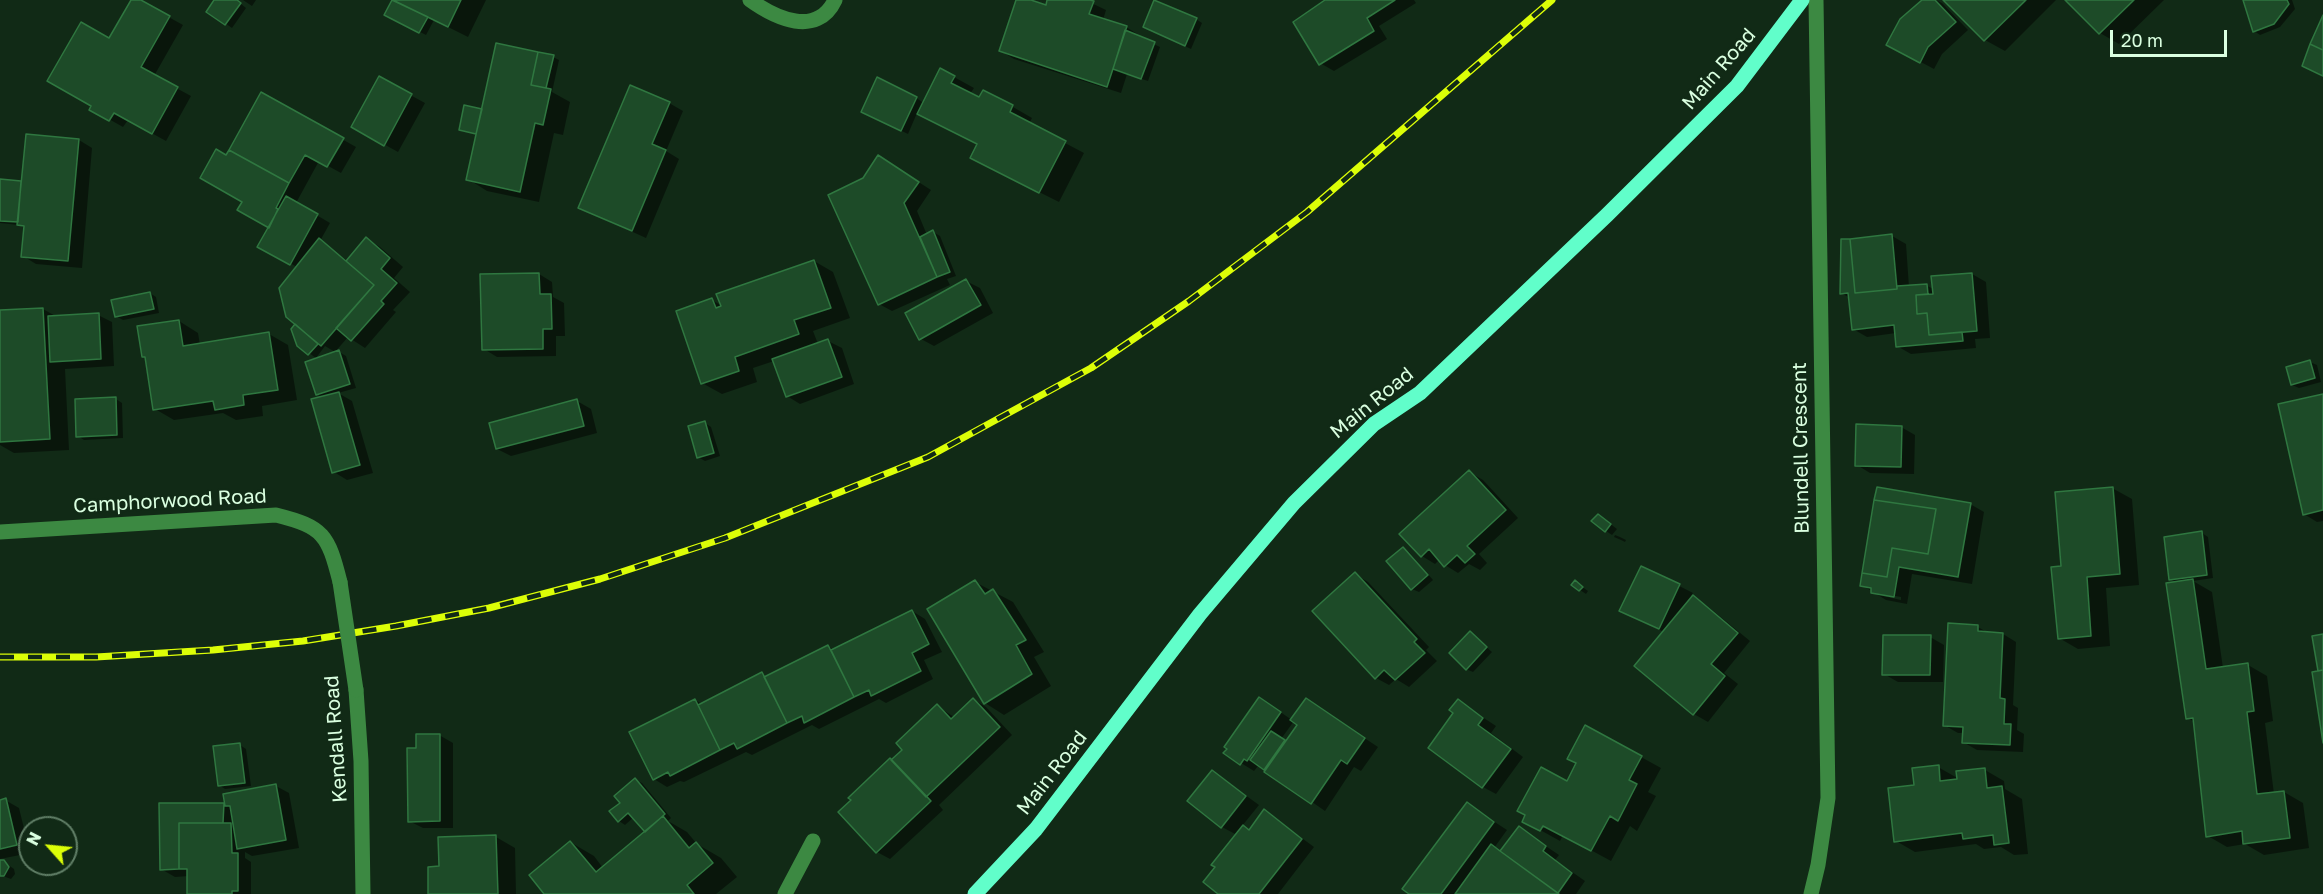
<!DOCTYPE html>
<style>
body{margin:0}
#map{position:relative;width:2323px;height:894px;overflow:hidden;background:#112a16;font-family:"Golos Text",sans-serif}
canvas{display:block}
.north{position:absolute;left:18px;top:816px;width:60px;height:60px;box-sizing:border-box;background:#112a16;border:2px solid #617f67;border-radius:50%;rotate:297deg;font-size:16px;font-weight:700;line-height:24px;text-align:center;color:#daffe0}
.north::after{content:'';display:block;margin:auto;width:21px;height:27px;background:#dcfe07;clip-path:polygon(50% 0,100% 100%,50% 72%,0 100%)}
.scale{position:absolute;left:2110px;top:30px;width:117px;height:27px;box-sizing:border-box;border:3px solid #daffe0;border-top:0;padding-left:8px;font-size:18px;line-height:21px;white-space:nowrap;color:#daffe0;-webkit-text-stroke:4px #112a16;paint-order:stroke}
</style>
<div id="map">
<canvas width="2323" height="894"></canvas>
<div class="north">N</div>
<div class="scale">20 m</div>
</div>
<script>
const g = document.querySelector('canvas').getContext('2d');
g.lineJoin = 'round';
function paint(path, color) {
  g.fillStyle = color;
  g.fill(path, 'evenodd');
}
function stroke(path, color, width, dash) {
  g.strokeStyle = color;
  g.lineWidth = width;
  g.lineCap = dash ? 'butt' : 'round';
  g.setLineDash(dash || []);
  g.stroke(path);
}
function label(font, color, halo, rows, align = 'center') {
  g.font = font + ' "Golos Text",sans-serif';
  g.lineWidth = 4.5;
  g.setLineDash([]);
  g.textBaseline = 'middle';
  g.strokeStyle = halo;
  g.fillStyle = color;
  for (const [text, x, y, turn = 0] of rows) {
    g.save();
    g.translate(x, y);
    g.rotate((+turn || 0) * Math.PI / 180);
    g.textAlign = isNaN(turn) ? turn : align;
    if (halo) g.strokeText(text, 0, 0);
    g.fillText(text, 0, 0);
    g.restore();
  }
}
const shadow = new Path2D(`
 M133,0H138L183,25L154,76L191,96L166,141L128,120L123,127L91,109L110,41Z
 M216,0H236L246,8L232,28L208,11Z
 M243,0H256L252,6Z
 M394,0H393H486L468,37L434,20L426,35L386,15Z
 M1017,0H1026L1047,6L1049,0H1085L1106,10L1103,20L1126,27L1139,35V37L1160,47L1148,81L1127,74L1121,93L1014,59L1001,51Z
 M1327,0H1414L1416,3L1379,26L1387,39L1334,71L1320,63Z
 M1924,0H1936L1942,3L1968,30L1942,54L1934,69L1902,52Z
 M1945,0H2056L2005,51L1985,40Z
 M2067,0H2164L2119,44L2100,33Z
 M2244,0H2292L2295,9L2280,27L2260,35L2254,31Z
 M1196,19L1202,23L1191,49L1151,30Z
 M553,57L559,60L552,92L570,102L563,135L554,133L539,202L487,191L468,179L477,135L461,129Z
 M954,77L974,88L970,94L980,99L983,92L1013,107L1032,118L1029,124L1084,153L1059,202L991,168L978,145L917,113L908,134L869,115L916,98L924,103Z
 M379,78L425,103L398,152L353,127Z
 M262,94L356,147L341,173L319,161L296,203L330,223L320,241L348,261L367,239L380,247L403,267L394,278L410,292L393,310L396,312L365,348L348,337L335,352L325,346L316,358L298,345L297,267L259,246L270,228L244,201L227,157Z
 M669,103L683,111L666,151L679,159L646,238L580,208Z
 M27,136L79,140L92,148L82,268L36,264L23,256L25,228L19,225L0,223V181L23,183Z
 M892,165L931,190L917,211L927,235L933,232L940,236L956,276L947,279L950,285L892,311L879,304Z
 M1892,236L1906,244L1909,287L1927,286L1934,289L1933,278L1972,274L1986,282L1990,338L1975,339L1976,348L1911,354L1897,346L1896,333L1867,337L1853,329L1850,298L1841,293Z
 M814,261L833,272L850,318L813,331L818,344L828,341L842,348L854,384L800,404L787,396L774,361L753,368L757,382L722,394L702,383L712,300L722,306Z
 M539,274L552,282L553,297L564,303L565,336H556V356L497,357L484,349Z
 M966,281L980,288L993,313L934,346L921,339Z
 M150,293L156,297L159,313L123,320L116,316Z
 M43,309L57,317L98,315L112,322L114,366L65,369L69,450L14,453L0,445V312Z
 M179,321L198,333L200,345L269,334L288,345L297,400L262,406L263,416L236,420L223,413L174,420L155,409L147,358L144,356Z
 M339,352L346,356L356,388L338,393L352,401L373,473L347,480L334,472L323,398L317,394Z
 M2310,362L2317,365L2321,382L2299,388L2292,385Z
 M2323,395V521L2317,522L2304,514Z
 M116,399L122,403L123,438L84,440L78,436Z
 M577,401L591,409L597,433L511,456L497,449Z
 M705,423L711,427L720,456L705,461L698,457Z
 M1901,427L1915,435L1914,474L1870,473L1857,465Z
 M1469,472L1483,480L1518,518L1479,554L1487,563L1480,570L1469,564L1458,573L1445,565L1440,559L1435,564L1422,556Z
 M2112,488L2132,499L2139,585L2106,588L2110,646L2078,649L2059,638L2062,567Z
 M1970,504L1984,512L1972,584L1912,574L1907,604L1886,600L1862,585ZM1879,593L1901,597V600L1883,596Z
 M1604,519L1617,529L1612,535L1606,531Z
 M2202,533L2208,537L2213,578L2193,581L2212,592L2223,668L2248,665L2267,676L2273,721L2265,723L2274,794L2284,792L2303,803L2309,848L2264,855L2245,844L2227,847L2208,836L2195,722L2187,718L2177,583L2170,579Z
 M1615,535L1620,537L1626,540L1625,542L1621,540L1614,537Z
 M1403,549L1409,552L1433,580L1419,592L1412,589Z
 M1642,567L1693,593L1691,596L1706,605L1750,641L1724,673L1738,684L1708,722L1694,714L1636,666L1664,632L1635,618Z
 M1355,574L1368,582L1429,647L1426,650L1437,661L1409,687L1396,679L1389,685L1376,678Z
 M975,582L1013,602L1044,652L1034,657L1051,686L1004,715L985,703Z
 M1575,582L1588,591L1586,594L1580,590Z
 M912,611L925,619L942,652L924,660L933,679L886,703L879,699L819,729L812,725L752,755L746,752L684,782L680,781L667,787L654,779L695,700L702,704L762,674L767,677L828,646L834,650Z
 M1978,627L1990,634H2003L2016,642L2013,705L2018,708L2017,730L2024,734L2023,752L1977,750L1963,742L1964,733H1958L1944,725Z
 M1470,633L1492,652L1473,672L1466,669Z
 M1930,637L1944,645L1943,682H1898L1884,674Z
 M973,699L986,707L1012,735L939,805L943,810L890,859L877,852L904,750L937,706L954,717Z
 M1307,700L1378,747L1361,771L1354,767L1325,811L1262,767L1258,766L1254,771L1241,763L1273,707L1292,720ZM1294,721L1299,725L1287,742L1281,739Z
 M1458,701L1496,726L1491,733L1523,757L1496,794L1483,787L1455,713Z
 M439,735L453,743V828H423L409,821Z
 M240,745L246,749L251,786L225,789L219,785Z
 M1641,757L1661,768L1648,792L1656,796L1637,831L1630,826L1611,861L1563,835L1560,841L1524,821L1527,815L1568,783Z
 M1938,767L1959,779L1985,770L2004,781L2005,789L2022,799L2028,854L2014,855L2001,847L1984,849L1976,844L1915,852L1896,841L1915,786Z
 M1212,771L1259,805L1242,826L1250,831L1265,811L1314,847L1278,894H1221L1217,867L1237,835L1222,827L1189,801Z
 M635,780L642,783L671,818L668,821L687,832L697,844L721,858L737,877L716,894H546L570,842L594,856L603,868L647,832L634,817L625,825L619,821L622,803Z
 M276,786L289,793L299,848L252,856L245,852V858L251,862V894H189V876L175,877L161,869L224,805L227,807L225,795Z
 M5,800L19,808L30,853L0,859V801Z
 M1467,804L1507,830L1494,848L1501,852L1519,828L1559,855L1555,860L1585,881L1576,894H1411Z
 M496,837L515,848L516,894H430L440,868Z
 M0,862H4L14,869L15,874L11,879L0,875Z`);
const building = new Path2D(`
 M131,0H141L170,16L141,67L178,87L152,134L114,113L109,121L89,110L91,106L47,81L81,22L109,38Z
 M214,0H237L241,3L225,25L206,12Z
 M392,0L428,17L419,33L384,15Z
 M393,0H461L448,27Z
 M1016,0H1031L1046,5L1047,0H1090L1094,1L1089,14L1127,26L1107,87L999,51Z
 M1154,0L1197,18L1185,46L1143,27Z
 M1325,0H1395L1367,18L1374,31L1319,65L1293,22Z
 M1922,0H1935L1956,22L1928,47L1920,63L1886,45L1900,19Z
 M1943,0H2026L1984,41Z
 M2065,0H2134L2099,34Z
 M2243,0H2287L2289,4L2274,24L2253,32Z
 M2323,15V50L2310,44Z
 M1125,30L1155,42L1141,79L1113,69Z
 M496,43L538,52L531,85L551,89L543,125L535,123L520,192L466,180Z
 M2310,44L2323,50V76L2302,66Z
 M538,52L554,55L546,88L531,85Z
 M940,68L955,76L951,83L979,97L983,90L1013,105L1010,112L1066,141L1039,193L970,158L977,144L917,114Z
 M379,76L412,94L384,146L351,127Z
 M877,77L917,97L901,131L861,112Z
 M630,85L670,102L652,144L666,150L632,231L578,208Z
 M261,92L344,138L327,167L305,155L289,183L229,150Z
 M464,105L482,109L476,134L459,130Z
 M26,134L79,139L68,261L21,257L24,226L17,225Z
 M216,149L226,155L229,150L289,183L276,208L278,209L269,228L237,210L242,202L200,178Z
 M878,155L919,182L904,203L937,277L878,305L828,195L863,178Z
 M0,179L21,181L18,222L0,221Z
 M286,196L318,214L290,265L257,247Z
 M933,230L950,272L937,277L920,237Z
 M1892,234L1897,289L1855,293L1850,239Z
 M366,237L390,258L381,269L397,283L381,301L384,304L351,341L336,328L374,285L346,261Z
 M319,238L374,285L321,346L286,317L279,288Z
 M1841,239H1850L1855,293L1897,289V286L1927,284L1928,294L1916,295L1917,314L1927,313L1929,335L1962,332L1963,341L1896,347L1894,325L1852,330L1848,293L1840,294Z
 M814,260L831,308L794,320L799,334L735,357L739,371L701,384L676,311L712,298L716,308L721,306L716,294Z
 M539,273L540,294H551L552,329H543V349L482,350L480,274Z
 M1972,273L1977,331L1929,335L1927,313L1917,314L1916,295L1933,294L1931,276Z
 M966,279L981,305L919,340L905,313Z
 M150,292L154,309L115,317L111,300Z
 M43,308L50,439L0,442V310Z
 M99,313L101,359L50,362L48,316Z
 M179,320L183,346L269,332L278,390L243,395L244,405L215,410L213,401L153,410L145,357H142L137,326Z
 M295,324L318,344L308,355L297,346L291,329Z
 M828,339L842,377L786,397L772,359Z
 M339,350L350,384L316,395L305,362Z
 M2310,360L2315,378L2291,385L2286,367Z
 M339,392L360,465L332,473L311,399Z
 M2323,394V510L2303,515L2278,404Z
 M116,397L117,435L76,437L75,399Z
 M577,399L584,426L496,449L489,423Z
 M705,421L714,453L697,458L688,426Z
 M1856,424L1902,426L1901,467L1855,466Z
 M1469,470L1506,510L1467,546L1475,554L1465,563L1457,555L1444,567L1429,549L1421,557L1399,534Z
 M1877,487L1971,503L1958,577L1899,567L1894,597L1871,593V588L1860,586L1862,573L1887,577L1892,548L1928,554L1936,509L1874,500Z
 M2113,487L2120,574L2087,577L2091,636L2058,639L2051,567L2061,566L2055,492Z
 M1874,500L1936,509L1928,554L1892,548L1887,577L1862,573Z
 M1598,514L1611,524L1605,532L1591,521Z
 M2202,531L2207,575L2169,580L2164,537Z
 M1403,547L1428,575L1411,590L1386,561Z
 M1641,566L1680,584L1659,629L1619,611Z
 M1355,572L1417,639L1414,642L1425,653L1395,680L1384,670L1375,679L1312,611Z
 M2193,579L2206,669L2248,663L2254,711L2247,712L2257,794L2284,791L2290,838L2243,844L2242,831L2206,837L2193,718L2186,719L2166,583Z
 M975,580L985,594L993,589L1026,640L1016,645L1032,674L984,704L927,609Z
 M1575,580L1583,587L1579,591L1571,585Z
 M1693,595L1738,633L1711,664L1725,676L1693,715L1634,666Z
 M912,610L929,644L912,653L921,671L871,696L869,690L854,697L831,650Z
 M1948,623L1978,625V631L2003,633L2000,698L2005,699L2004,724H2011L2010,745L1962,743L1963,727L1943,726Z
 M1470,631L1487,647L1466,670L1449,653Z
 M2323,634V670L2318,671L2312,636Z
 M1883,635H1931L1930,675H1882Z
 M828,645L854,697L804,723L802,716L787,723L764,677Z
 M2323,670V743L2312,672Z
 M762,672L787,723L737,749L734,743L720,750L698,705Z
 M1259,697L1281,712L1247,761L1244,759L1240,765L1223,753L1227,749L1224,747Z
 M973,698L1000,727L926,797L891,760L902,750L896,743L937,704L951,719Z
 M1306,698L1365,738L1347,764L1341,760L1311,804L1264,772L1297,725L1290,720Z
 M695,699L720,750L670,776L668,772L653,780L629,732Z
 M1458,699L1483,718L1478,725L1511,749L1482,788L1428,748L1453,713L1449,710Z
 M1585,725L1642,756L1629,780L1637,784L1618,821L1610,816L1591,851L1543,826L1540,831L1522,822L1525,815L1517,811L1541,767L1567,781L1576,763L1567,759Z
 M1271,731L1285,740L1264,770L1250,760Z
 M416,734H440V821L408,822L407,748H416Z
 M240,743L245,783L218,786L213,746Z
 M890,758L931,801L876,853L838,812L851,800L848,798Z
 M1939,765L1940,781L1957,779L1956,771L1985,768L1987,788L2002,786L2009,843L1994,845L1993,835L1963,839L1962,833L1894,842L1888,788L1914,785L1912,768Z
 M1212,770L1246,796L1221,828L1187,801Z
 M635,778L665,814L645,832L628,813L618,822L609,811L620,803L614,796Z
 M276,784L286,840L237,849L230,806H225L223,794Z
 M6,798L17,845L0,849V800Z
 M1467,802L1494,822L1441,894H1409L1402,889Z
 M159,803H224L223,823H179V869L160,870Z
 M1264,809L1302,839L1259,894H1218L1203,882L1215,867L1211,865L1243,825L1249,830Z
 M663,816L689,848L696,842L713,863L687,885L694,894H544L529,875L570,841L596,872Z
 M179,823H231L232,853H238V891H232V894H187V869H179Z
 M1519,826L1546,846L1543,851L1572,873L1558,893L1500,851Z
 M496,835L498,894H428V867L439,866L438,837Z
 M1491,844L1500,851L1559,894H1455Z
 M0,860H4L9,867L4,876H0Z`);
const minor = new Path2D(`
 M750,0C775,18 817,38 835,0
 M0,532L276,515C324,527 328,535 340,582
 M356,690L361,761L363,894
 M785,894L813,841
 M1811,894L1818,865L1828,798L1816,0`);
const major = new Path2D(`
 M975,894L1036,829L1200,614L1294,503L1374,424L1420,393L1607,215L1737,86L1802,0`);
const rail = new Path2D(`
 M0,657H96L213,650L303,641L396,626L489,608L600,579L725,538L928,457L1091,368L1189,301L1307,212L1552,0`);
const minorBridge = new Path2D(`
 M340,582L356,690`);
const streetNames = [
 ["Main Road",1719,69,-49],
 ["Main Road",1372,403,-39],
 ["Blundell Crescent",1801,448,-91],
 ["Camphorwood Road",170,501,-3],
 ["Kendall Road",336,739,-94],
 ["Main Road",1052,773,-52]
];
paint(shadow, '#0007');
paint(building, '#1d4b28');
stroke(building, '#2f7740', 1.5);
stroke(minor, '#3c8942', 15);
stroke(major, '#61feca', 15);
stroke(rail, '#dcfe07', 7);
stroke(rail, '#112a16', 4.5, [14]);
stroke(minorBridge, '#3c8942', 15);
label('20px', '#daffe0', '#112a16', streetNames);
</script>
